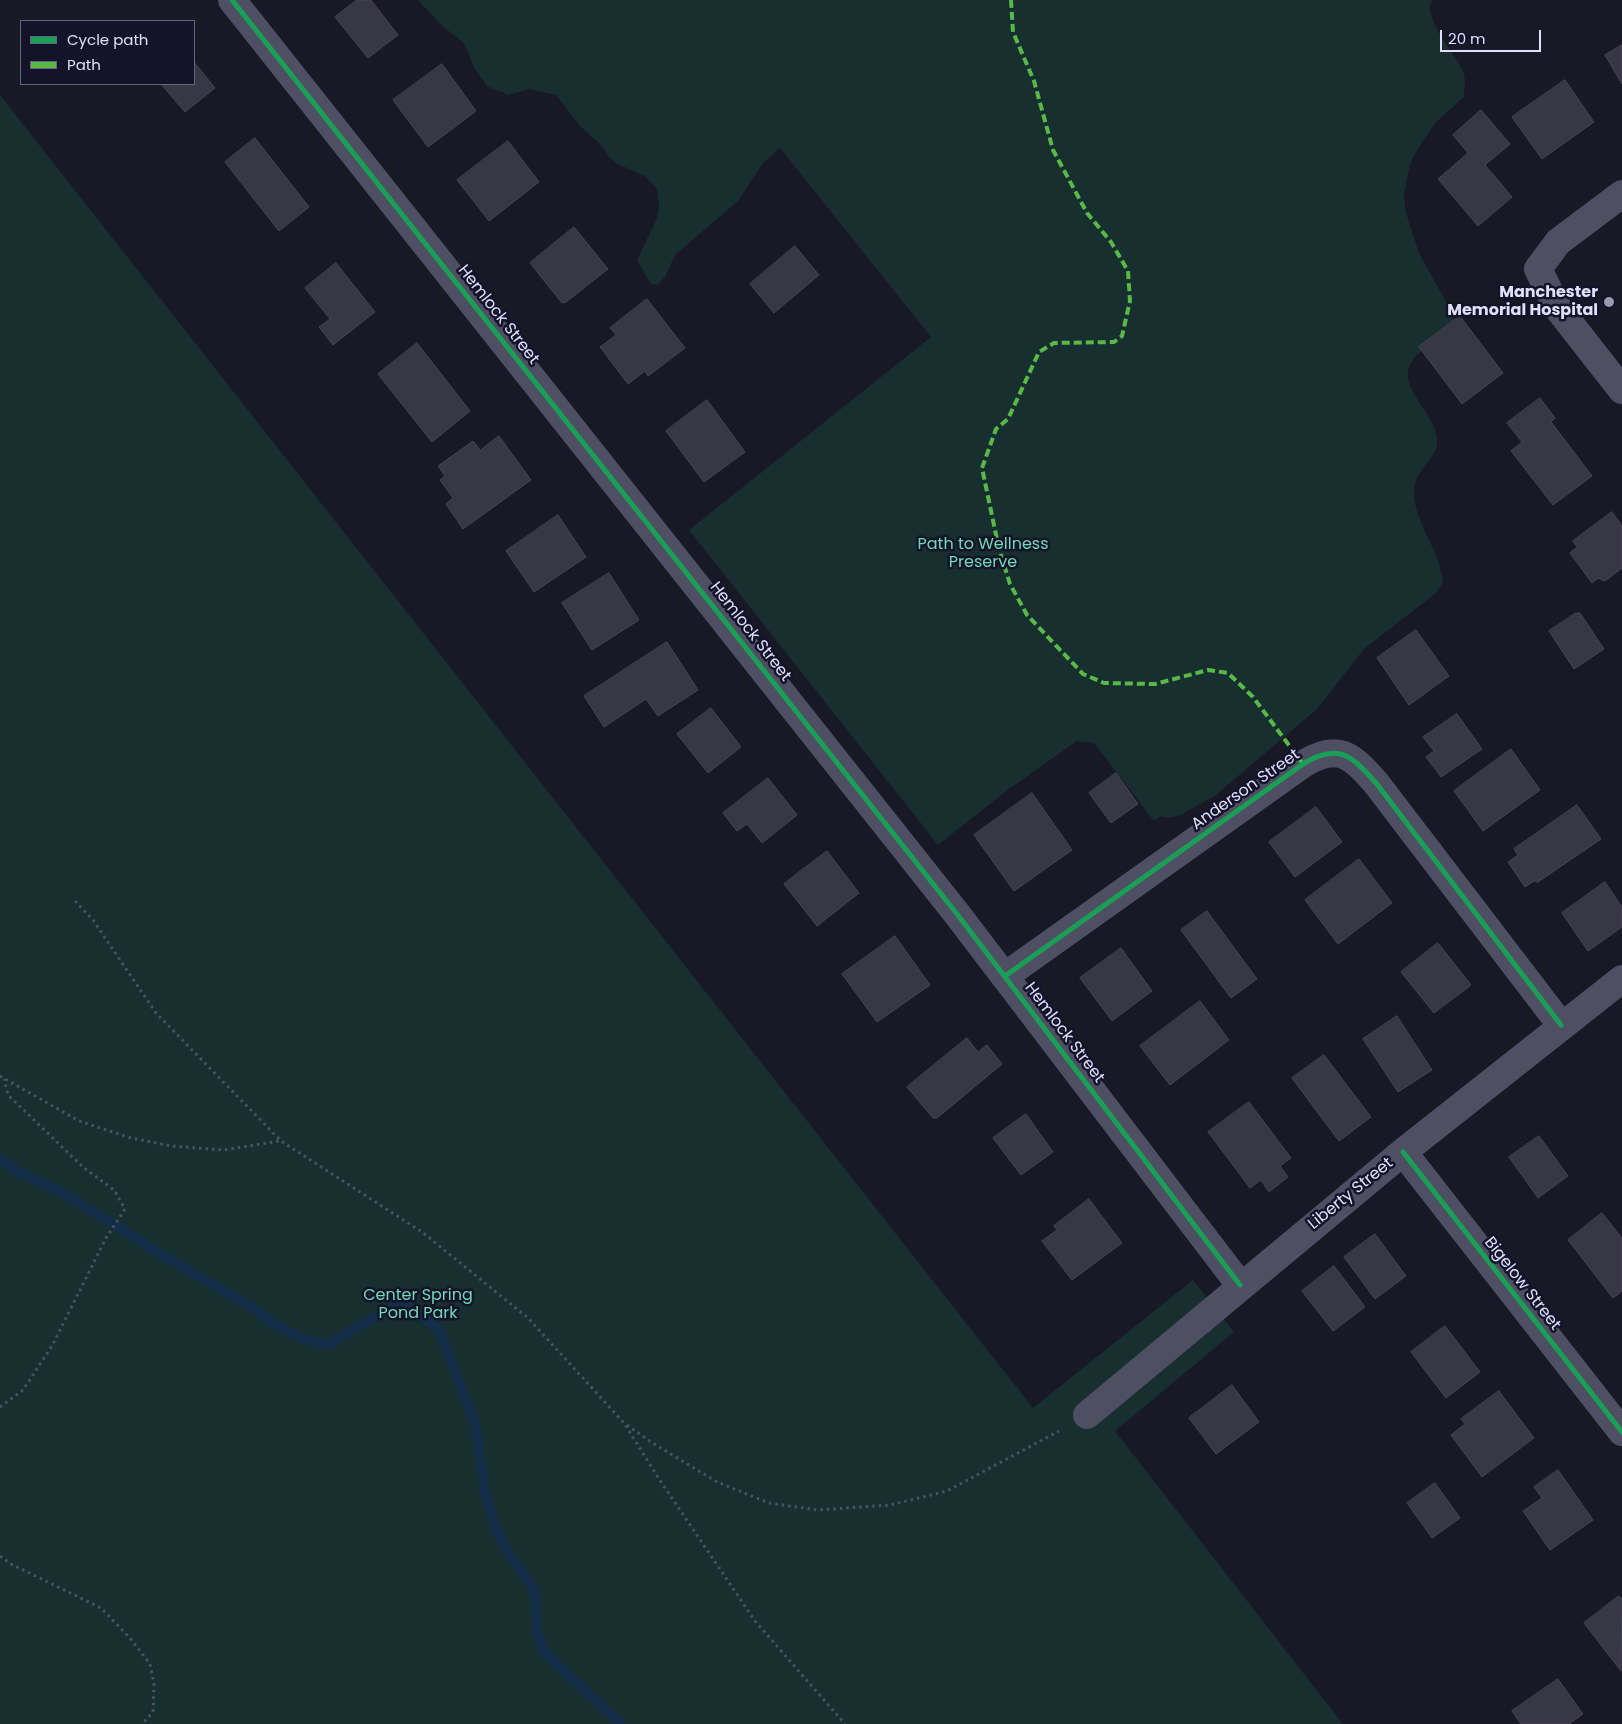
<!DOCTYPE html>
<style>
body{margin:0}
#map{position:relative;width:1622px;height:1724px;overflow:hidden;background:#191825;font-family:Poppins,sans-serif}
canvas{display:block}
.legend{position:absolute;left:20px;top:20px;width:175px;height:65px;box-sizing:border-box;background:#15132a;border:1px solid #66657e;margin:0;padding:6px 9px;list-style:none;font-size:15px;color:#e0dffc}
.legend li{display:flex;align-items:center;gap:10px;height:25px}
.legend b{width:25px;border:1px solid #66657e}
.scale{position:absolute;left:1440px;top:30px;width:101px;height:22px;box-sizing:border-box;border:2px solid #e0dffc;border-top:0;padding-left:6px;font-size:15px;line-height:18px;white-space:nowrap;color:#e0dffc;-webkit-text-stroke:4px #15132a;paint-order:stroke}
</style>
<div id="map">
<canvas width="1622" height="1724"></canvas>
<ul class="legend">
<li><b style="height:6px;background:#1a9f57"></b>Cycle path</li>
<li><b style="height:6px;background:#58b947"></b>Path</li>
</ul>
<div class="scale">20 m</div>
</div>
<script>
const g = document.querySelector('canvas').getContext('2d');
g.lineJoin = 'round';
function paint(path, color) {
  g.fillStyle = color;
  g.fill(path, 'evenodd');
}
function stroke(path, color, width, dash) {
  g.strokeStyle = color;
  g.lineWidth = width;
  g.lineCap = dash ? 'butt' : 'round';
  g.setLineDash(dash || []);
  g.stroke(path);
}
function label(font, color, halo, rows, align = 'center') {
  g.font = font + ' Poppins,sans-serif';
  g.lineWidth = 5;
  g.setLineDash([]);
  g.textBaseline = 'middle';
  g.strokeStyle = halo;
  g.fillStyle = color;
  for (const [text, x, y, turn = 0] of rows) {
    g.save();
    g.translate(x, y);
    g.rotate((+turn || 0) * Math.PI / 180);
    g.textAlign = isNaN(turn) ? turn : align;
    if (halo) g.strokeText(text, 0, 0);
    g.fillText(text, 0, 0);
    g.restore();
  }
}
const green = new Path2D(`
 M418,0H1432C1422,19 1457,55 1464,74C1466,80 1464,90 1464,97L1435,123L1416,152L1410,164L1404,194L1406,213L1419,253L1454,316C1453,341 1410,346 1408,373C1407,395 1435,415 1437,439C1439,460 1413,468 1414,493C1415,526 1441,550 1443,583L1436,593L1364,649L1317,709L1216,795L1181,815L1169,818L1161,816L1154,821L1094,743L1077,741L1005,792L938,845L689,530L931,337L780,148L762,164L739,200L675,255L665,277L657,285L651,284L637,260L657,218L659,206L657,189L646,177L618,164L609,157L602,146L580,126L556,95L529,89L508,95L487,86L475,69L464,43L441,25Z
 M0,95L1033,1408L1193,1280L1234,1332L1115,1431L1343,1724H0Z`);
const stream = new Path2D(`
 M0,1159L18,1172L60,1191L177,1264L252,1307L274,1324L304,1339L327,1345L391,1307L402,1304L413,1309L439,1330L475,1423L485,1491L495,1528L509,1554L535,1592L537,1633L545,1653L621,1724`);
const building = new Path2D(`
 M357,0H371L398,35L368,58L335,17Z
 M1622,45V84L1605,55Z
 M194,62L215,88L185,112L161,84H194Z
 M442,64L476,111L428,147L393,100Z
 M1565,80L1594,122L1542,159L1512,117Z
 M1481,110L1510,144L1485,165L1512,197L1478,226L1438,179L1468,153L1453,135Z
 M255,138L309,207L279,231L225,162Z
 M508,141L539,182L489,221L457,180Z
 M574,227L608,269L566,302L562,303L530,263Z
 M795,246L819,275L774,313L750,284Z
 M336,263L375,312L333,345L319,327L330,319L305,288Z
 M647,299L685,348L648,376L645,371L628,384L600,347L616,335L610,328Z
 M1460,316L1503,373L1462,404L1419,347Z
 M417,343L470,411L432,442L378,374Z
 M1540,398L1555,418L1551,422L1592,476L1553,505L1511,451L1522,442L1507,423Z
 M707,400L745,452L704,482L666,431Z
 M499,436L531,480L463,529L446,504L453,498L440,480L445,476L438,466L473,441L480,450Z
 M1612,512L1622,526V568L1605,581L1598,578L1592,583L1570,553L1577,547L1573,541Z
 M558,515L586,557L534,592L506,551Z
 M609,573L639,620L592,650L562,603Z
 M1576,613H1580L1604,649L1574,669L1549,631Z
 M1416,630L1449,676L1409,705L1377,658Z
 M667,642L698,690L658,716L646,699L604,727L584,696Z
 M711,708L741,747L708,773L677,734Z
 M1457,714L1482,749L1441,777L1426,757L1434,751L1423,737Z
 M1511,749L1540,790L1483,831L1454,791Z
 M1116,773L1138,804L1111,823L1089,793Z
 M768,778L797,815L762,843L747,824L737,831L723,813Z
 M1032,793L1072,850L1014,891L974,835Z
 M1577,805L1601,839L1538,882L1534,881L1525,887L1508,862L1518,855L1514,849Z
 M1316,807L1342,842L1295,877L1269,842Z
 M827,851L859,893L817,926L784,884Z
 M1359,859L1392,903L1338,944L1305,900Z
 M1605,882L1622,907V927L1588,951L1562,913Z
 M1207,911L1257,979L1231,998L1181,930Z
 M895,936L930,985L877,1022L842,974Z
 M1438,943L1471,985L1434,1013L1401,972Z
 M1121,948L1152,991L1112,1021L1080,978Z
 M1200,1001L1229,1040L1170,1085L1140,1046Z
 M1397,1016L1432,1070L1398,1092L1363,1039Z
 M967,1038L978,1052L987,1045L1002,1064L937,1118H933L907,1087Z
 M1324,1055L1371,1117L1339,1141L1292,1078Z
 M1249,1102L1291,1158L1280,1166L1288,1177L1269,1192L1261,1180L1250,1188L1208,1132Z
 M1026,1114L1053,1152L1021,1175L993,1138Z
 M1539,1136L1568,1176L1538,1198L1509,1157Z
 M1089,1199L1122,1243L1072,1280L1042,1241L1057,1230L1054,1226Z
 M1602,1213L1622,1238V1291L1613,1298L1568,1240Z
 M1375,1234L1406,1276L1375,1299L1344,1257Z
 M1334,1266L1365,1307L1333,1331L1302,1291Z
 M1445,1326L1480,1372L1446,1398L1411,1352Z
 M1232,1385L1259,1422L1216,1454L1189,1418Z
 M1499,1391L1534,1438L1482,1477L1451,1435L1465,1424L1461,1419Z
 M1558,1470L1593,1520L1550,1550L1523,1511L1542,1498L1534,1487Z
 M1435,1483L1460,1518L1432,1538L1407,1503Z
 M1619,1596L1622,1599L1621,1671L1584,1623Z
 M1558,1679L1583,1714L1569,1724H1521L1512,1711Z`);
const path = new Path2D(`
 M75,901L93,920L156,1013L281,1141L422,1232L528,1318L624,1423L659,1479L755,1621L845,1724
 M0,1076L79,1121L131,1138L171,1146L223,1150L280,1141
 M0,1407L23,1390L52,1346L106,1238L125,1209L114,1190L83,1167L8,1095L4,1079
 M627,1425L651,1442L717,1482L769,1503L817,1510L890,1505L947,1491L1059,1431
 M0,1556L11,1564L101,1608L130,1638L150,1664L154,1684L153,1712L142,1724`);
const minor = new Path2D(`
 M232,0L957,914L1240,1285
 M1622,194L1558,242L1538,269L1557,307L1622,390
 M1005,976L1303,764C1339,742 1352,756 1376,783L1561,1025
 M1403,1152L1622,1432
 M1087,1415L1403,1152L1622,979`);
const quiet = new Path2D(`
 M1011,0L1013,32L1034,81L1053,150L1087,213L1111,242L1128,271L1130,301L1122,336L1114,342L1054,343L1039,352L1008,419L996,429L982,468L999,549L1010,584L1027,615L1083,674L1104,683L1155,684L1208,670L1228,673L1253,697L1303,764`);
const cycleway = new Path2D(`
 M232,0L957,914L1240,1285
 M1005,976L1303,764C1339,742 1352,756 1376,783L1561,1025
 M1403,1152L1622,1432`);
const markers = [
 [1609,302,6,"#9a99b1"]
];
const poiNames = [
 ["Manchester",1598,293],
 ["Memorial Hospital",1598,311]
];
const streetNames = [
 ["Hemlock Street",498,315,52],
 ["Hemlock Street",750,632,52],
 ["Anderson Street",1246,790,-35],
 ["Hemlock Street",1064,1033,53],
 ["Liberty Street",1351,1194,-39],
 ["Bigelow Street",1522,1284,52]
];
const parkNames = [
 ["Path to Wellness",983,545],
 ["Preserve",983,563],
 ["Center Spring",418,1296],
 ["Pond Park",418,1314]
];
paint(green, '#172f2f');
stroke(stream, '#142d49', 10);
paint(building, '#383746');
stroke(building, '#464457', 1);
stroke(path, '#485460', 3, [2.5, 4]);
stroke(minor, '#4f4f64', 28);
stroke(quiet, '#58b947', 4, [8, 4]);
stroke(cycleway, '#1a9f57', 5);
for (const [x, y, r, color] of markers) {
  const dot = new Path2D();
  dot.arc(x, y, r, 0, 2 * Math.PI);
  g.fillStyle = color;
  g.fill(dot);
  stroke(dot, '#15132a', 2);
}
label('bold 16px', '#e0dffc', '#15132a', poiNames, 'right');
label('16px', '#e0dffc', '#15132a', streetNames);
label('16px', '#6fd8b4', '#15132a', parkNames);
</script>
